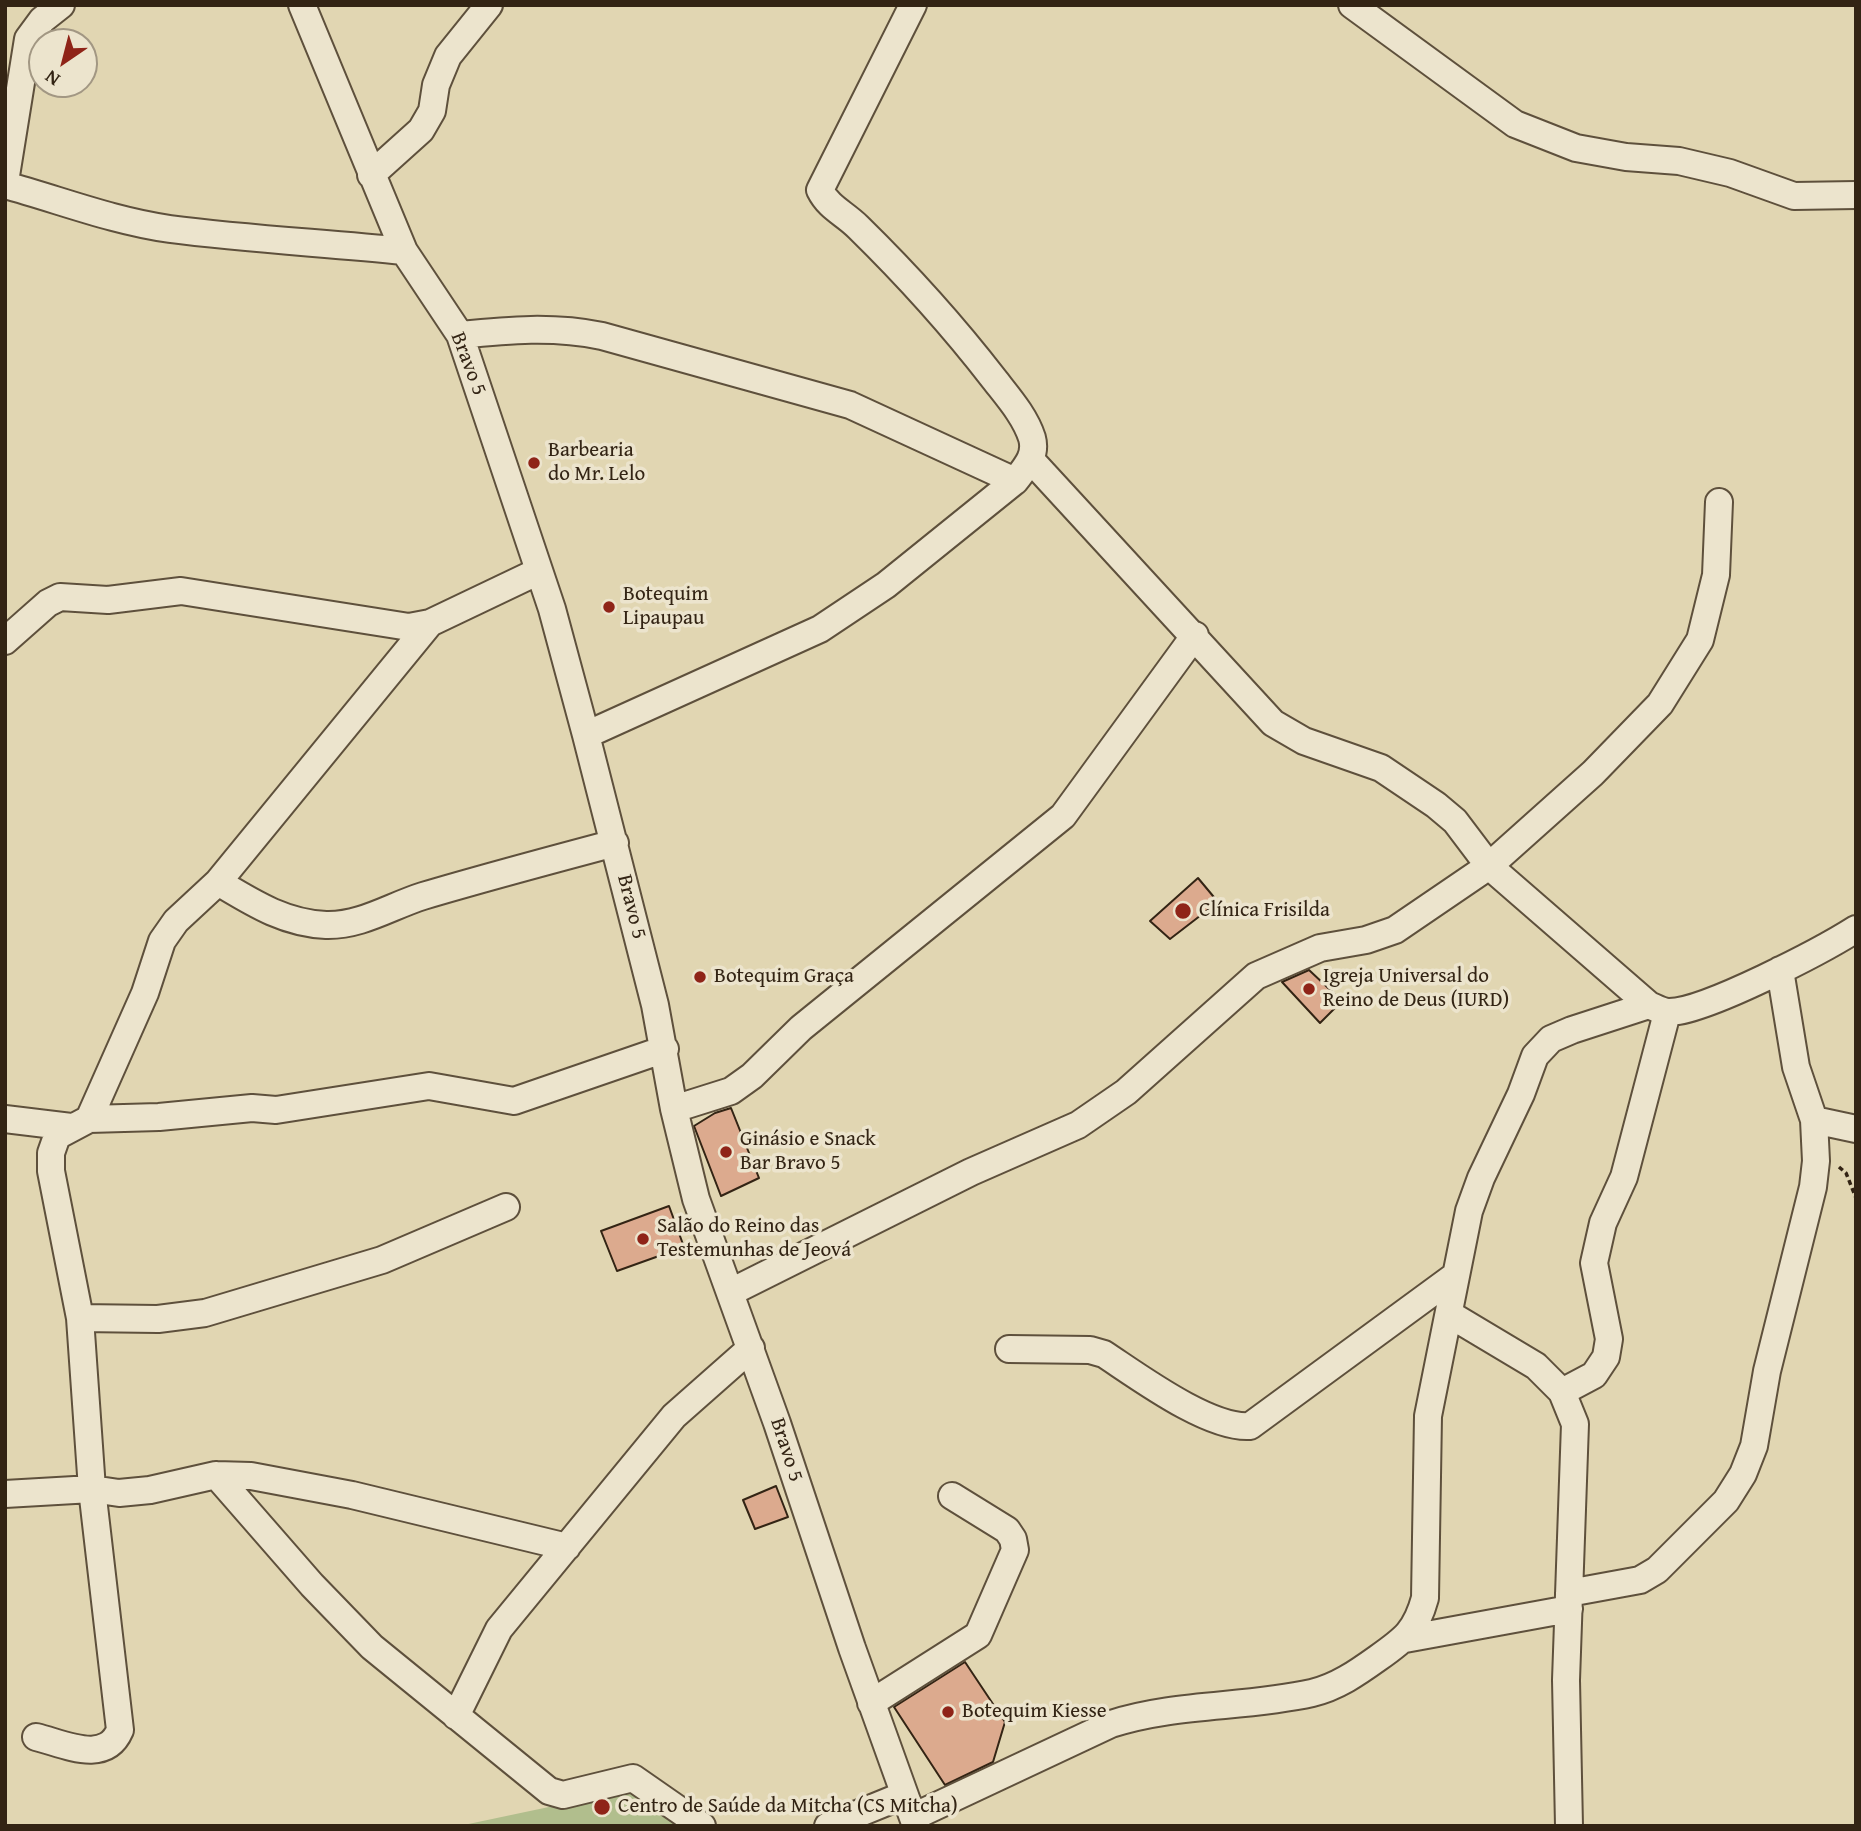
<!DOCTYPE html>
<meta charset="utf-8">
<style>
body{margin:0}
#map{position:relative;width:1861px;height:1831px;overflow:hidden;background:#e1d6b2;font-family:"Gentium Book Plus",serif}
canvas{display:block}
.frame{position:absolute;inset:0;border:7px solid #332414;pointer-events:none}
.north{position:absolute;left:28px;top:28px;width:70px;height:70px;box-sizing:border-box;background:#ece4cd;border:2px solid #a29783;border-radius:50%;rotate:215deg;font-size:19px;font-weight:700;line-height:28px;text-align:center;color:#332414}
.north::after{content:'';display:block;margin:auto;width:24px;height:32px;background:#8f2418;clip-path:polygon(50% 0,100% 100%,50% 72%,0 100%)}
</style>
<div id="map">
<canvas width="1861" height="1831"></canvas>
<div class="frame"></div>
<div class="north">N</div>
</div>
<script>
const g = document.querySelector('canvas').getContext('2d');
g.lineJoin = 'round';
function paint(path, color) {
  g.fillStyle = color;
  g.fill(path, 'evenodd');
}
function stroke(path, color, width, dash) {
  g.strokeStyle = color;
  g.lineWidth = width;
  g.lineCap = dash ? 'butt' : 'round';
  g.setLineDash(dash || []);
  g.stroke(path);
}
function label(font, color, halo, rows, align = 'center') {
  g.font = font + ' "Gentium Book Plus",serif';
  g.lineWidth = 7;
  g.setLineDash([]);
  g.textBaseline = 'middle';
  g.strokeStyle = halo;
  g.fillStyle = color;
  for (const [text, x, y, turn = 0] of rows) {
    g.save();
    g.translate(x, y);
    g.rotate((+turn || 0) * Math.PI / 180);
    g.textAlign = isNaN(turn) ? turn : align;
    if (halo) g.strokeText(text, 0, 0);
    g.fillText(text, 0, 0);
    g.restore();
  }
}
const green = new Path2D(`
 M634,1789L680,1826H459Z`);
const building = new Path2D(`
 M1198,878L1218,902L1170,939L1150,921Z
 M1309,970L1342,1001L1320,1023L1282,982Z
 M731,1108L759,1178L721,1196L694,1126L715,1113Z
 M669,1206L684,1247L617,1271L601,1231Z
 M776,1486L788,1517L755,1529L743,1500Z
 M965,1662L1005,1722L993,1762L945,1785L894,1707Z`);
const path = new Path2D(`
 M1839,1167L1846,1173L1856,1198`);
const minor = new Path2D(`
 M302,5L404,251L460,335L552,609L586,735L655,1005L674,1109L696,1199L777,1423L852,1648L916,1826
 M1352,5L1515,124L1576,148L1626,157L1679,161L1730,173L1794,196L1856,195
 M371,175L421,130L432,111L436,85L448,56L489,5
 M5,182L28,39L42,20L61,5
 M5,185C60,200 113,221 170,229C247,239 326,243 404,251
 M460,335C509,330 553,326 602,336L850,405L1015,481
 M1031,460L1273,723L1304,741L1381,768L1436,805L1455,821L1489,866L1649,1005C1656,1008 1663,1012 1669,1012C1705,1012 1823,950 1856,929
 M5,641L48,603L60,597L108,600L181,591L409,627L430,623L539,571
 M586,735L820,629L886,585L1015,481C1025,468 1037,456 1032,438C1025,416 1008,397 994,379C953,326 906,274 858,227C844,213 829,208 820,190L913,5
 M218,882C253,903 284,923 326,925C361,926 391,906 423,896C487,877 551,860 615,843
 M674,1109L731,1091L752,1076L801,1028L1063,816L1195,635
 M5,1119L71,1127
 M89,1119L145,993L162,941L176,921L218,882L430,623
 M1814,1120L1856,1129
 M731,1292L971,1172L1078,1125L1126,1092L1256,976L1320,948L1366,940L1395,930L1489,866L1593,773L1660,704L1700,640L1716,575L1719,502
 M1449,1314L1536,1366L1562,1392L1575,1424L1566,1680L1569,1826
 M80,1318L158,1319L205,1313L382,1260L506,1207
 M1009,1349L1090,1350L1104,1354C1139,1377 1209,1429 1250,1426L1456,1275
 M1562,1392L1594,1375L1606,1357L1609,1339L1594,1263L1603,1223L1624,1177L1667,1013
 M216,1475L312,1585L372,1647L549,1791L563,1795L633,1778L702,1826
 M5,1494L92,1489L119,1493L150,1490L216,1475L251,1476L352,1495L567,1547
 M1569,1593L1640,1580L1657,1570L1726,1501L1743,1474L1754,1446L1767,1371L1813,1187L1816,1161L1814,1120L1796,1067L1780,970
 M1405,1639L1569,1609
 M871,1703L978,1635L1015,1550L1013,1539L1007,1530L952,1496
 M456,1716L499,1629L674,1416L751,1348
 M36,1737C65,1744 105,1765 120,1730L92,1489L80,1318L51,1171V1153L57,1136L89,1119L159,1117L252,1108L276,1110L429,1086L514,1101L665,1049
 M913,1817L1111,1724C1176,1703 1245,1708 1312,1693C1337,1687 1357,1673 1378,1658C1405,1639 1416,1631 1425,1598L1428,1416L1469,1211L1481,1178L1521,1094L1535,1056L1551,1039L1572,1030L1649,1005
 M828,1826L904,1795`);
const markers = [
 [534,463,7,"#8f2418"],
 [609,607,7,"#8f2418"],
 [1183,911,9,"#8f2418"],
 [700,977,7,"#8f2418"],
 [1309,989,7,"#8f2418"],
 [726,1152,7,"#8f2418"],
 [643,1239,7,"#8f2418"],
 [948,1712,7,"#8f2418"],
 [602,1807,9,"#8f2418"]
];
const streetNames = [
 ["Bravo 5",468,364,69],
 ["Bravo 5",631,907,76],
 ["Bravo 5",786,1450,72]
];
const poiNames = [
 ["Barbearia",548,451],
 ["do Mr. Lelo",548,475],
 ["Botequim",623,595],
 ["Lipaupau",623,619],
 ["Clínica Frisilda",1199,911],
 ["Botequim Graça",714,977],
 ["Igreja Universal do",1323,977],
 ["Reino de Deus (IURD)",1323,1001],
 ["Ginásio e Snack",740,1140],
 ["Bar Bravo 5",740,1164],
 ["Salão do Reino das",657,1227],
 ["Testemunhas de Jeová",657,1251],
 ["Botequim Kiesse",962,1712],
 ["Centro de Saúde da Mitcha (CS Mitcha)",618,1807]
];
paint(green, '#b1be8d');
paint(building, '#dcaa8e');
stroke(building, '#332414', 2);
stroke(minor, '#5e503c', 30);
stroke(path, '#332414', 3.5, [5, 3.5]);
stroke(minor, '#ece4cd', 26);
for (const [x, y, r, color] of markers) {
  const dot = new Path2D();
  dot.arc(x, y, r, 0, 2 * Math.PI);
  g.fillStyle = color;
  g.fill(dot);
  stroke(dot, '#ece4cd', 2.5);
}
label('21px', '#332414', '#ece4cd', streetNames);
label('21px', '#332414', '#ece4cd', poiNames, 'left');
</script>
